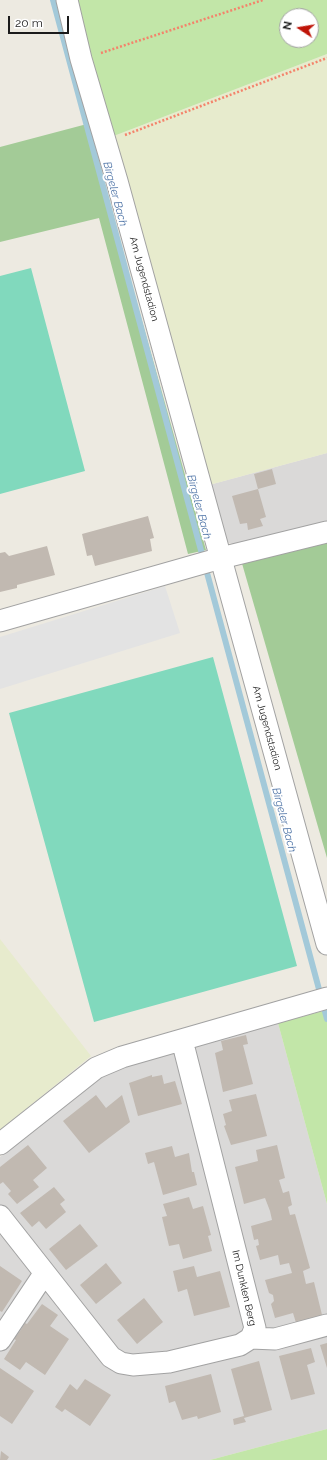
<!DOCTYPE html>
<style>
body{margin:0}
#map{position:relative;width:327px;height:1460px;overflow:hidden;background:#edeae1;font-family:Raleway,sans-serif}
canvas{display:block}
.north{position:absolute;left:279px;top:8px;width:40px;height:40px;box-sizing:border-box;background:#fff;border:1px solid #a4a4a4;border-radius:50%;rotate:282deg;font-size:11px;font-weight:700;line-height:16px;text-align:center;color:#1b1b1b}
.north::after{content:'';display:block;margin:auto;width:14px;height:18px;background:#bf1408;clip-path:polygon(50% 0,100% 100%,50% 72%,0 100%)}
.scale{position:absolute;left:8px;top:16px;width:61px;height:18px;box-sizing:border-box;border:2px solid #1b1b1b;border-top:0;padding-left:5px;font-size:12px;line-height:14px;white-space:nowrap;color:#1b1b1b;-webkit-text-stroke:3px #fff;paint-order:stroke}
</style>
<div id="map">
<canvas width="327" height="1460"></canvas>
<div class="north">N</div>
<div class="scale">20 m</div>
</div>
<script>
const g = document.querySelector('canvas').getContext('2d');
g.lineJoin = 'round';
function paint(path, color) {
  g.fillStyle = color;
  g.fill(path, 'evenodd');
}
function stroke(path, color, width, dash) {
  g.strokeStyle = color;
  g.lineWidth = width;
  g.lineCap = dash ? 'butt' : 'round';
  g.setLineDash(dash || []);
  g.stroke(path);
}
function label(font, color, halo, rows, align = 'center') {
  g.font = font + ' Raleway,sans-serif';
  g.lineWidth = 4;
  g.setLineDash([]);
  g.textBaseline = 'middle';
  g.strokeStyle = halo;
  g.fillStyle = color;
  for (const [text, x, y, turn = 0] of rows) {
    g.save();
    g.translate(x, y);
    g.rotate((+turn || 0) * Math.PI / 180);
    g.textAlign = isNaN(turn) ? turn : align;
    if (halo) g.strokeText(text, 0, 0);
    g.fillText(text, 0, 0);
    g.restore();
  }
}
const residential = new Path2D(`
 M327,453V524L238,546L227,542L209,485Z
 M278,1023L327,1204V1429L210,1460H0V1157L101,1077L124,1066Z`);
const farmland = new Path2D(`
 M327,54V453L209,485L111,137Z
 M0,939L91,1056L0,1130Z`);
const grass = new Path2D(`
 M75,0H327V54L111,137ZM287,16H311V40H287Z
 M327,1010V1204L278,1023Z
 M327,1429V1460H210Z`);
const forest = new Path2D(`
 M87,124L206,550L188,554L99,218L0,242V147Z
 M327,539V858L241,560Z`);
const pitch = new Path2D(`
 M31,268L85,471L0,494V276Z
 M213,657L297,966L94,1022L9,713Z`);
const parking = new Path2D(`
 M165,586L180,633L0,689V637Z`);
const stream = new Path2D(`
 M53,0L327,1019`);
const building = new Path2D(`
 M272,469L276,484L258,489L266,517L260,519L263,526L248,530L247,523L240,524L232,496L258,489L254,474Z
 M148,516L154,538L150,539L152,551L95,566L92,555L87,556L82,534Z
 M47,546L55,575L17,585V588L0,592V553L5,552L9,556Z
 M246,1035L248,1044L243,1045L253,1084L223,1092L215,1053L223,1050L221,1041Z
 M152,1075V1077L162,1075L164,1084L175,1081L182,1104L138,1116L129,1083Z
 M256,1094L267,1136L231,1145L224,1126L226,1125L223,1114L232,1111L229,1100Z
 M96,1095L106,1108L122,1095L130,1122L89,1153L63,1121Z
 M28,1145L47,1168L33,1180L39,1187L17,1204L8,1194L11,1191L3,1182L0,1184V1167Z
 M277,1145L285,1178L279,1180L283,1193L289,1191L292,1205L288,1207L290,1215L295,1214L310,1268L303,1271L306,1284L314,1282L323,1319L297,1326L293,1313L275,1318L271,1304L274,1301L273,1295L269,1293L265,1280L292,1273L289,1263L280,1265L278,1255L260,1260L256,1246L259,1245L258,1239L254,1240L251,1226L272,1220L270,1211L265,1198L244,1204L235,1167L258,1161L256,1150Z
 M172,1146L175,1157L189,1153L192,1172H194L197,1185L163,1195L154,1162L148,1164L145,1153Z
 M54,1187L65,1200L60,1204L66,1212L46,1229L39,1221L32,1227L20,1213Z
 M189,1197L193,1209L203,1206L211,1235L208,1236L212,1251L183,1259L179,1244L169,1246L162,1217L167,1216L163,1204Z
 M80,1224L98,1246L66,1270L49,1249Z
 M106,1263L122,1283L96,1304L80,1285Z
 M0,1266L22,1281L2,1312L0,1311Z
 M194,1266L197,1277L220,1271L230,1307L194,1316L187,1289L178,1292L173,1271Z
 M144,1298L163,1322L137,1344L117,1320Z
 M42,1304L58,1315L50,1326L69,1339L45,1375L26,1362L20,1370L4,1359L16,1340L14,1339L20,1331L25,1323L27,1324Z
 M327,1343V1368L320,1345Z
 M311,1348L315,1362L307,1365L315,1394L291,1400L279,1356Z
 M259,1361L272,1410L244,1418L246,1422L234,1425L233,1419L244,1416L231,1369Z
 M0,1368L34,1391L12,1424L0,1416Z
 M211,1374L221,1412L198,1419L197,1416L182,1420L175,1401L169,1403L165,1386Z
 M85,1379L111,1395L90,1426L65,1409L62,1412L55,1407L70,1384L77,1390Z
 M1,1451L9,1457L7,1460H0Z`);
const path = new Path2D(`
 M101,53L263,0
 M125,135L327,58`);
const minor = new Path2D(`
 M67,0L81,59L117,181L327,944
 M0,621L221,558L327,532
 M0,1144L96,1068L122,1057L327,998
 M0,1216L111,1357L121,1363L133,1365L169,1362L240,1345L251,1338L255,1328L182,1040
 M251,1338L275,1339L327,1325
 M0,1340L44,1274`);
const streetNames = [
 ["Am Jugendstadion",144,279,75],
 ["Am Jugendstadion",267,728,75],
 ["Im Dunklen Berg",244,1288,77]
];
const waterNames = [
 ["Birgeler Bach",115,194,75],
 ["Birgeler Bach",199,507,75],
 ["Birgeler Bach",284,820,75]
];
paint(residential, '#dad9d8');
paint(farmland, '#e7ebcd');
paint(grass, '#c2e6a8');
paint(forest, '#a3cb97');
paint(pitch, '#81d9bd');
paint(parking, '#e3e3e3');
stroke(stream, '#a3c9d9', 6);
paint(building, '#c1b9b1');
stroke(minor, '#a2a2a2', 23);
stroke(path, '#f4836b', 2.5, [2, 2]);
stroke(minor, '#fff', 21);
label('10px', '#1b1b1b', '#fff', streetNames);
label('italic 11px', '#4d73a6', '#fff', waterNames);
</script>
